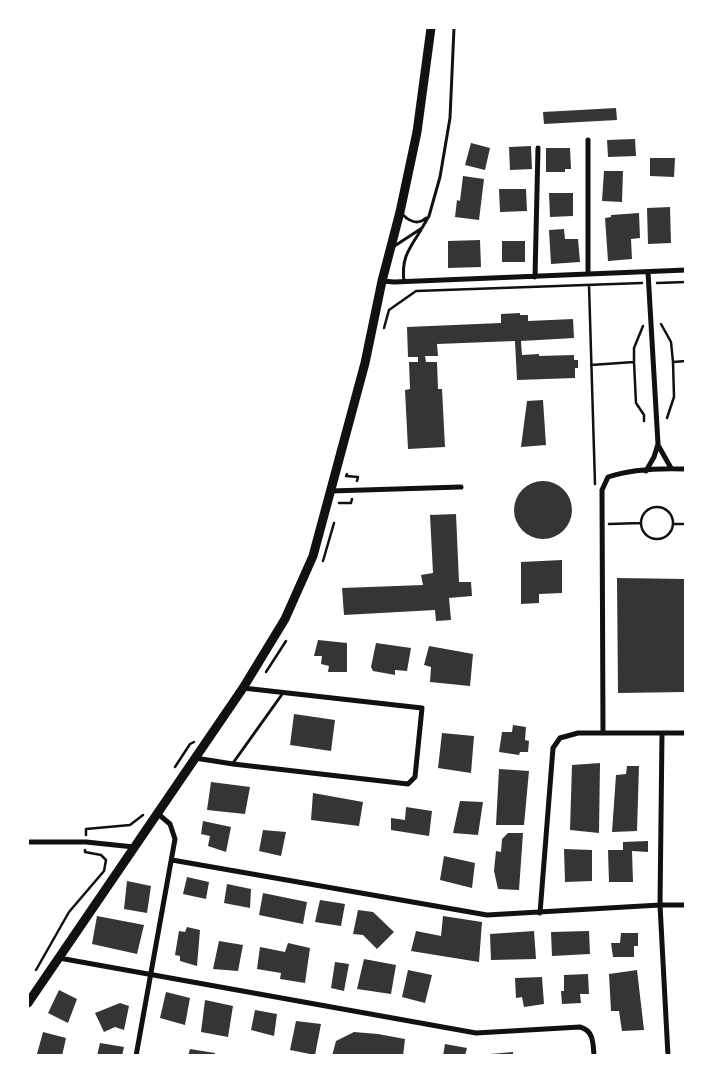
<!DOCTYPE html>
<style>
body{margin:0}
#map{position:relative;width:713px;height:1083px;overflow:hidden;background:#fff;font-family:"Golos Text",sans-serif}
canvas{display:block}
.frame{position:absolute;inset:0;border:29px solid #fff;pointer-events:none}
</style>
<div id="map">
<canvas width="713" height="1083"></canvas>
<div class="frame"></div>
</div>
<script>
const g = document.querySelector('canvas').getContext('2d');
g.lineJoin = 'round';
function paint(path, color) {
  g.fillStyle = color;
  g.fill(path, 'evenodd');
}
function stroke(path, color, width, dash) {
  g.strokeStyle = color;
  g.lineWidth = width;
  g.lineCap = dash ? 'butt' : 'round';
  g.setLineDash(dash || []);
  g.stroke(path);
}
const building = new Path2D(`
 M616,108L617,120L544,124L543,112Z
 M635,139L636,156L608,157L607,140Z
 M471,143L490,148L485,170L465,165Z
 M531,146L532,169L510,170L509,147Z
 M546,148H570L571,169H565V172H546Z
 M650,158H675L674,177L650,176Z
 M604,171H623L622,202L602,201Z
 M463,176L484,179L479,220L455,217L457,200L460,201Z
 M499,189H526L527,211L500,212Z
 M549,193H573V216L550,217Z
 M670,207L671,243L648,244L647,208Z
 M639,213L640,238L631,239L632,259L608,261L605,218L611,217V215Z
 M564,229L565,239H578L580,262L551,264L549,230Z
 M480,240L481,267L448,268V241Z
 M502,241H525V262H502Z
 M520,313V315H528V321L573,319L574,338L521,341L522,355L539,354V356L574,355V360H578V368H575V378L517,380L515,341L437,344L438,356H425L426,362H437L438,389H442L445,447L408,449L405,390L410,389L409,362H418V357H408L407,327L501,323V314Z
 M543,400L546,445L521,447L527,401Z
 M514 510a29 29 0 1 1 58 0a29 29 0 1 1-58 0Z
 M456,514L459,582H471L472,596L449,598L451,620L436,621L435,610L344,615L342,588L423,585L421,575L433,573L430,515Z
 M562,560V593L539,594V603L521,604V562Z
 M617,578L686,579V692L618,693Z
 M318,640L347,643V672H328L329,666L321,664L322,656H314Z
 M376,643L411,648L407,671L395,670V675L373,671L371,667Z
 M429,646L473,654L470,686L430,682L431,667L424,665Z
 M294,714L335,720L331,751L290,745Z
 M513,725L526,727L525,740L529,741L528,752H520L519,755L499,752L502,732H512Z
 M442,733L474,736L471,773L438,768Z
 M600,763L599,833L570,830L572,765Z
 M627,766H639L637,831L612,832L616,775L626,774Z
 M499,769L529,771L524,825H496Z
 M211,782L250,787L245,814L207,810Z
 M313,793L363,802L359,826L311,820Z
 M460,801L483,802L478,835L453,833Z
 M406,807L432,811L429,836L391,830V818L405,820Z
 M203,821L231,827L226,852L208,846L210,836L201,834Z
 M263,830L286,832L281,856L259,851Z
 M508,833H523L519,890L498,889L494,871L496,851L501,852L502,839Z
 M648,841V852L632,851L633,882H609L608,850H623V842Z
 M564,849L592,850V881L565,882Z
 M444,856L475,863L472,888L440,880Z
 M187,877L209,882L206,899L183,894Z
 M127,881L151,886L147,913L124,909Z
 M227,884L251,889L250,908L224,903Z
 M263,893L307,902L303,924L259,915Z
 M320,900L345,904L341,926L315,922Z
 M358,910L373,912L394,932L377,949L363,935L353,934Z
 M97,916L144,925L137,954L92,944Z
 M443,916L482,922L479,962L411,951L416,931L441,936Z
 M187,927L200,930L197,966L180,961V956L175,955L179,931L185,932Z
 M534,931L536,959L491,960L490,934Z
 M589,931L590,954L552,956L551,932Z
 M621,933H638V946H634V957H613L611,943H620Z
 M219,941L243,945L238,971L213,969Z
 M288,943L310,948L305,983L280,979L281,973L257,969L260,947L285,952Z
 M364,959L396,965L391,994L357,989Z
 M335,962L349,964L344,991L331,988Z
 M408,970L432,975L425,1003L402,997Z
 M637,970L644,1030L622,1031L619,1011H611L609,974Z
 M588,974L589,994H580L581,1003L562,1004L561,991H564V975Z
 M542,977L544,1004L524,1007L522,997L516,998L515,978Z
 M59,990L77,999L68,1023L48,1013Z
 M166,992L190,998L185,1025L160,1018Z
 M205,1000L233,1006L228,1037L201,1032Z
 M120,1003L129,1006L124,1030L115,1027L104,1032L95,1013Z
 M255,1010L277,1014L274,1036L251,1030Z
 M296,1021L321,1024L315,1055L290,1050Z
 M43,1032L66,1038L62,1056L37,1054Z
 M354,1032L378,1034L405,1039L403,1056H332L336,1041Z
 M100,1043L124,1047L122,1056H97Z
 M445,1044L467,1048L465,1056H443Z
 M190,1049L215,1053L214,1056H188Z
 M513,1052V1056H490V1054Z`);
const path = new Path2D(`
 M657,283L686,282
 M589,285L595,484
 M661,324L671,342L673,362L686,361
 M384,328L389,310L416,291L642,283
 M634,362L636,403L644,415V421
 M591,365L634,362V348L643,326
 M667,418L674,397L673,362
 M347,474L346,476L358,477L357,481
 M339,503H351L352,499
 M641 523a16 16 0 1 1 32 0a16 16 0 1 1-32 0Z
 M609,524L641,523
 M674,524H686
 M323,561L334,523
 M266,672L286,641
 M175,767L190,744L194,742
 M86,835V829L130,825L143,815
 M36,970L69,912L104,871L106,860L101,855L85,852V850`);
const service = new Path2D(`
 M402,214C409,221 417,226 426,218
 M393,247L422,228L429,216L440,177L450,118L454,28
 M404,282C401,258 409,249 421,230
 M233,763L283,693`);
const minor = new Path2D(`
 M588,140V274
 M535,277L538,148
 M382,281L394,282L686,270
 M658,445L671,468
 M646,471L654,457L658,444L648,272
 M331,491L461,487
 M603,733L602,490L608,477C632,469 660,468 686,469
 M662,733L660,905L668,1056
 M195,758L233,764L408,784L415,777L422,708L243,688
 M28,842H86L134,847
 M172,860L487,915L660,905H686
 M540,913L553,748L560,738L578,733H686
 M59,958L476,1033L580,1027C594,1031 593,1043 594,1056
 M136,1056L175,839L170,824L157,813`);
const secondary = new Path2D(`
 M28,1003L243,688L285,619L313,556L365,363L382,281L400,212L417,132L431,28`);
paint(building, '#353535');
stroke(path, '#111', 2.5);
stroke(service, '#111', 3);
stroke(minor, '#111', 5);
stroke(secondary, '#111', 9);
</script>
